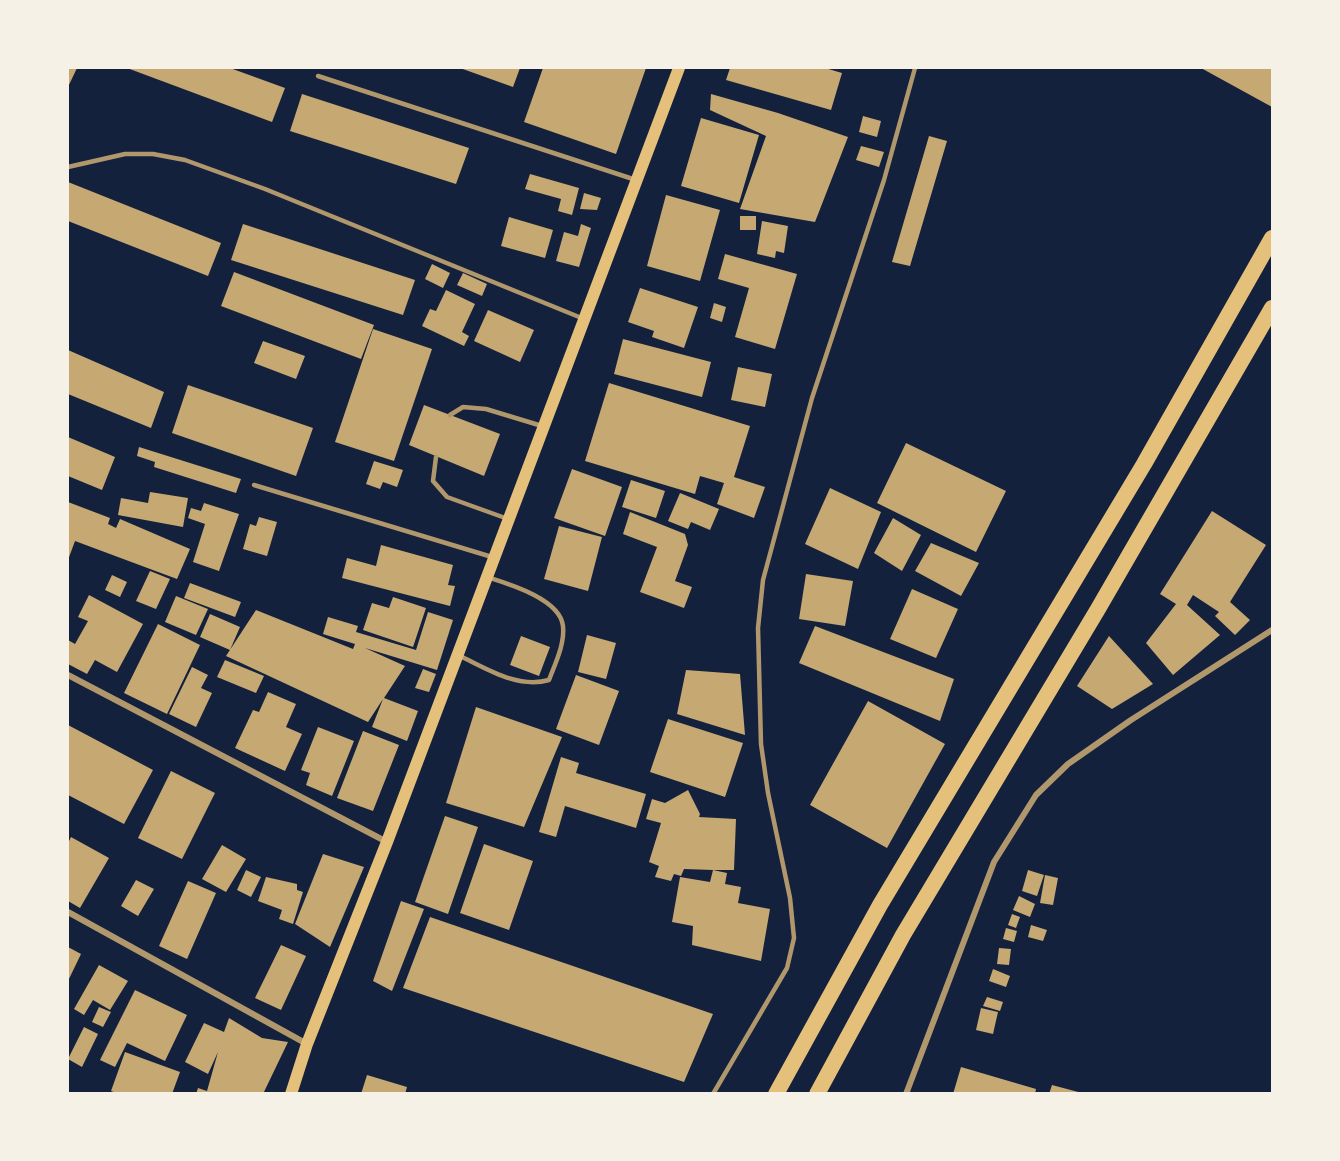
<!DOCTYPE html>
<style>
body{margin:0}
#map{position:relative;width:1340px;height:1161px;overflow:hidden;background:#14213d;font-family:"Exo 2",sans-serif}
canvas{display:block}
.frame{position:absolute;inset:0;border:69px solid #f6f1e7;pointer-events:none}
</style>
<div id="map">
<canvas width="1340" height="1161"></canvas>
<div class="frame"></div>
</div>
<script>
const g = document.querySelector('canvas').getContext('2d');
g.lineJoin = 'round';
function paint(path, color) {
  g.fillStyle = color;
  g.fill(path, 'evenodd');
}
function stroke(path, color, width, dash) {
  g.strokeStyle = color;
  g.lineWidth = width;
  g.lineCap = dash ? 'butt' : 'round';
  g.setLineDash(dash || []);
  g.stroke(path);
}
const building = new Path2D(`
 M68,68H77L68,87Z
 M127,68H230L285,88L272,122Z
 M460,68H520L513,87Z
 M543,68H646L616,154L524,122Z
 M730,68H825L842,73L831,110L726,80Z
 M1201,68H1272V107Z
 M302,94L469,148L456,184L290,131Z
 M711,94L778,113L848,137L815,222L740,209L766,136L710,110Z
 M863,116L881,121L877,137L859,132Z
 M701,118L759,135L739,203L681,186Z
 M929,136L947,141L910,266L892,262Z
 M861,146L884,152L879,167L856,160Z
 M530,174L579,188L572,215L558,211L561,199L525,189Z
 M68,182L221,243L208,276L68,221Z
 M584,193L601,198L597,210L580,209Z
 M666,195L720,210L700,281L647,266Z
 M740,216H756V230H740Z
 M509,217L553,230L545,258L501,246Z
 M762,221L788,226L784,253L776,251L775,258L757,254Z
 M243,224L415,280L403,315L231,260Z
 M581,224L591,228L579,267L556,261L564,232L578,236Z
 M725,254L797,274L775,349L735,337L749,288L718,279Z
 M432,264L450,273L443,288L425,279Z
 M234,272L374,325L361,359L221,306Z
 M463,273L487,284L482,296L457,285Z
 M640,288L698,307L684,348L652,337L654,331L628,322Z
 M446,290L475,304L462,332L469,336L464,346L422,326L430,309L436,311Z
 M714,303L726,307L722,322L710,318Z
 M488,310L534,330L520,362L474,341Z
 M373,329L432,349L394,461L335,442Z
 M623,339L711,362L702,397L614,374Z
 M263,341L305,356L296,379L254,363Z
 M68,350L164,392L151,428L68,394Z
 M738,367L772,374L765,407L731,400Z
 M609,383L750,426L734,477L765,487L754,518L717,504L724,483L700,476L695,494L585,461Z
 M188,385L313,428L296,476L172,433Z
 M424,405L500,434L484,476L409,445Z
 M68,437L115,457L102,490L68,476Z
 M906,443L1006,491L976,552L877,503Z
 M139,447L241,479L236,493L154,467L155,462L137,456Z
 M374,461L403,470L397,487L383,482L380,489L366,484Z
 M572,469L622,487L605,536L554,518Z
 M631,480L665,491L656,518L622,507Z
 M830,488L881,512L858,569L805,544Z
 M150,492L188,498L183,527L118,515L121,498L148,503Z
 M680,493L719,509L710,530L691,522L688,529L668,521Z
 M68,502L110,518L108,524L116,528L120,519L190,549L177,579L75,541L68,560Z
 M204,503L239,514L219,571L193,562L205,524L188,518L191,508L201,511Z
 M1212,511L1266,545L1230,602L1250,620L1235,635L1215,616L1219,612L1193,595L1187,605L1220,635L1173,675L1146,643L1176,604L1160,594Z
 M630,512L685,534L688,545L675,581L692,587L684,608L640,592L657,547L623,534Z
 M259,517L277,522L267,556L243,549L250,524L256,526Z
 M893,518L921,535L902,571L874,553Z
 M559,526L602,537L588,591L544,579Z
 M931,543L979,563L961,596L915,571Z
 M381,545L453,565L448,585L455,586L450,606L342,578L347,558L376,566Z
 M150,571L170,579L156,609L136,601Z
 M806,574L853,581L845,626L799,619Z
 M112,575L127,582L120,597L105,590Z
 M190,583L241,602L235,617L184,598Z
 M912,589L958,609L936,658L890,639Z
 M89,595L143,624L117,672L95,660L87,674L68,664V640L75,644L88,621L78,617Z
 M176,596L208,609L196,635L165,622Z
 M393,597L426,608L413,647L363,630L372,603L389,608Z
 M256,610L353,649L355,644L323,634L328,617L358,626L356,632L416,650L428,612L453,620L437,670L365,648L405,666L384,698L418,711L407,741L372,727L383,699L368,722L226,656Z
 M210,614L240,627L230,650L200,637Z
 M158,624L200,645L167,714L124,693Z
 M815,626L954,679L940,721L799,663Z
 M587,635L616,643L606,679L578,672Z
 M521,636L550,647L539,676L510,665Z
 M1109,636L1153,684L1112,709L1077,686Z
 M225,660L264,676L256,693L217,677Z
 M192,667L208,675L201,688L212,693L196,727L169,714Z
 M423,669L436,674L429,692L415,688Z
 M686,670L740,674L745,735L677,714Z
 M576,675L619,691L599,745L556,729Z
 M268,692L296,704L286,727L302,734L285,771L235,748L253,710L259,712Z
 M868,701L945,744L887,848L810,805Z
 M476,707L562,737L524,827L446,803Z
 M668,719L743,743L725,797L650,772Z
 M68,725L153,770L124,824L68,795Z
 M318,727L354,741L332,796L306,785L310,773L301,770Z
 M363,731L399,745L373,811L337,798Z
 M561,757L579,763L576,773L646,794L636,828L565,806L556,837L539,832Z
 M171,771L215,793L182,859L138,838Z
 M688,790L700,814L699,817L736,819L734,870H713L727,873L725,884L741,887L738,903L770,909L761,961L692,945L693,926L672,922L680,877L710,882L713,870L684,869L681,876L674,874L671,881L655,877L659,866L649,862L661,823L646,819L652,799L665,803Z
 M445,816L478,827L448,914L415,902Z
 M71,837L109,858L80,908L68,901V843Z
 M484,844L533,861L509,930L460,913Z
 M222,845L246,859L226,892L202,879Z
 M323,854L364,867L330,947L295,924Z
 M246,870L261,877L251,897L237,890Z
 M1028,870L1044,875L1037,896L1022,891Z
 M1045,875L1058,878L1053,905L1040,903Z
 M266,877L297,884V890L303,892L293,924L279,919L282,910L258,901Z
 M136,880L154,889L138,916L121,906Z
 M188,881L216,893L187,959L159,946Z
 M1019,896L1035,904L1030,917L1013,910Z
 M401,901L424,909L392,991L373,981Z
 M1012,914L1020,917L1016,928L1008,925Z
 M430,917L713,1014L684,1082L403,988Z
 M1031,925L1047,930L1043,941L1028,937Z
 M1006,928L1017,931L1014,942L1003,939Z
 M281,945L306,956L281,1010L255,998Z
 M68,947L81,954L68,981Z
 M999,948L1011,949L1009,965L997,964Z
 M99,965L128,981L110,1010L93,1000L84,1015L74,1009Z
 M993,969L1010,976L1006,987L989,981Z
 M135,990L187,1015L165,1061L127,1043L115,1067L100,1060Z
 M987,997L1003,1002L1000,1011L983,1006Z
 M99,1007L111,1012L103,1027L92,1022Z
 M981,1008L998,1012L993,1034L976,1030Z
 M229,1018L262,1038L288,1042L263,1094H196L198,1088L207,1091L218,1052L208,1074L185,1062L204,1023L224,1032Z
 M84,1027L98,1034L82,1067L68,1059Z
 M125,1052L180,1072L172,1094H119L111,1091Z
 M961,1067L1036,1089L1035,1094H953Z
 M367,1075L407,1087L405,1094H361Z
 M1052,1085L1082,1093V1094H1049Z`);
const service = new Path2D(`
 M318,76L636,180
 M68,167L125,154H153L185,160L265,189L584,319
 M450,415L463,407L486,409L542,426
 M436,457L433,481L447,497L508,519
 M254,485L492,557
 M460,656C487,669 518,689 549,680C555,664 565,644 563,626C560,599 509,584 487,577
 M713,1094L787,968L794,938L790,898L768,793L761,744L758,628L763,580L812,398L884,180L915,68`);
const minor = new Path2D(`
 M68,675L387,842
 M68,912L307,1044
 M906,1094L994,862L1036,795L1068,764L1131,720L1272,630`);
const secondary = new Path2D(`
 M291,1094L307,1044L387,842L679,68`);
const trunk = new Path2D(`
 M776,1094L880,905L1144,464L1272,238
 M817,1094L903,935L1098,609L1272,308`);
paint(building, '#c6a872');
stroke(service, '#b1986c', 4.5);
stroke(minor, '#b1986c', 6);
stroke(secondary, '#e5c07b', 12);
stroke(trunk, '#e5c07b', 16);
</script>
